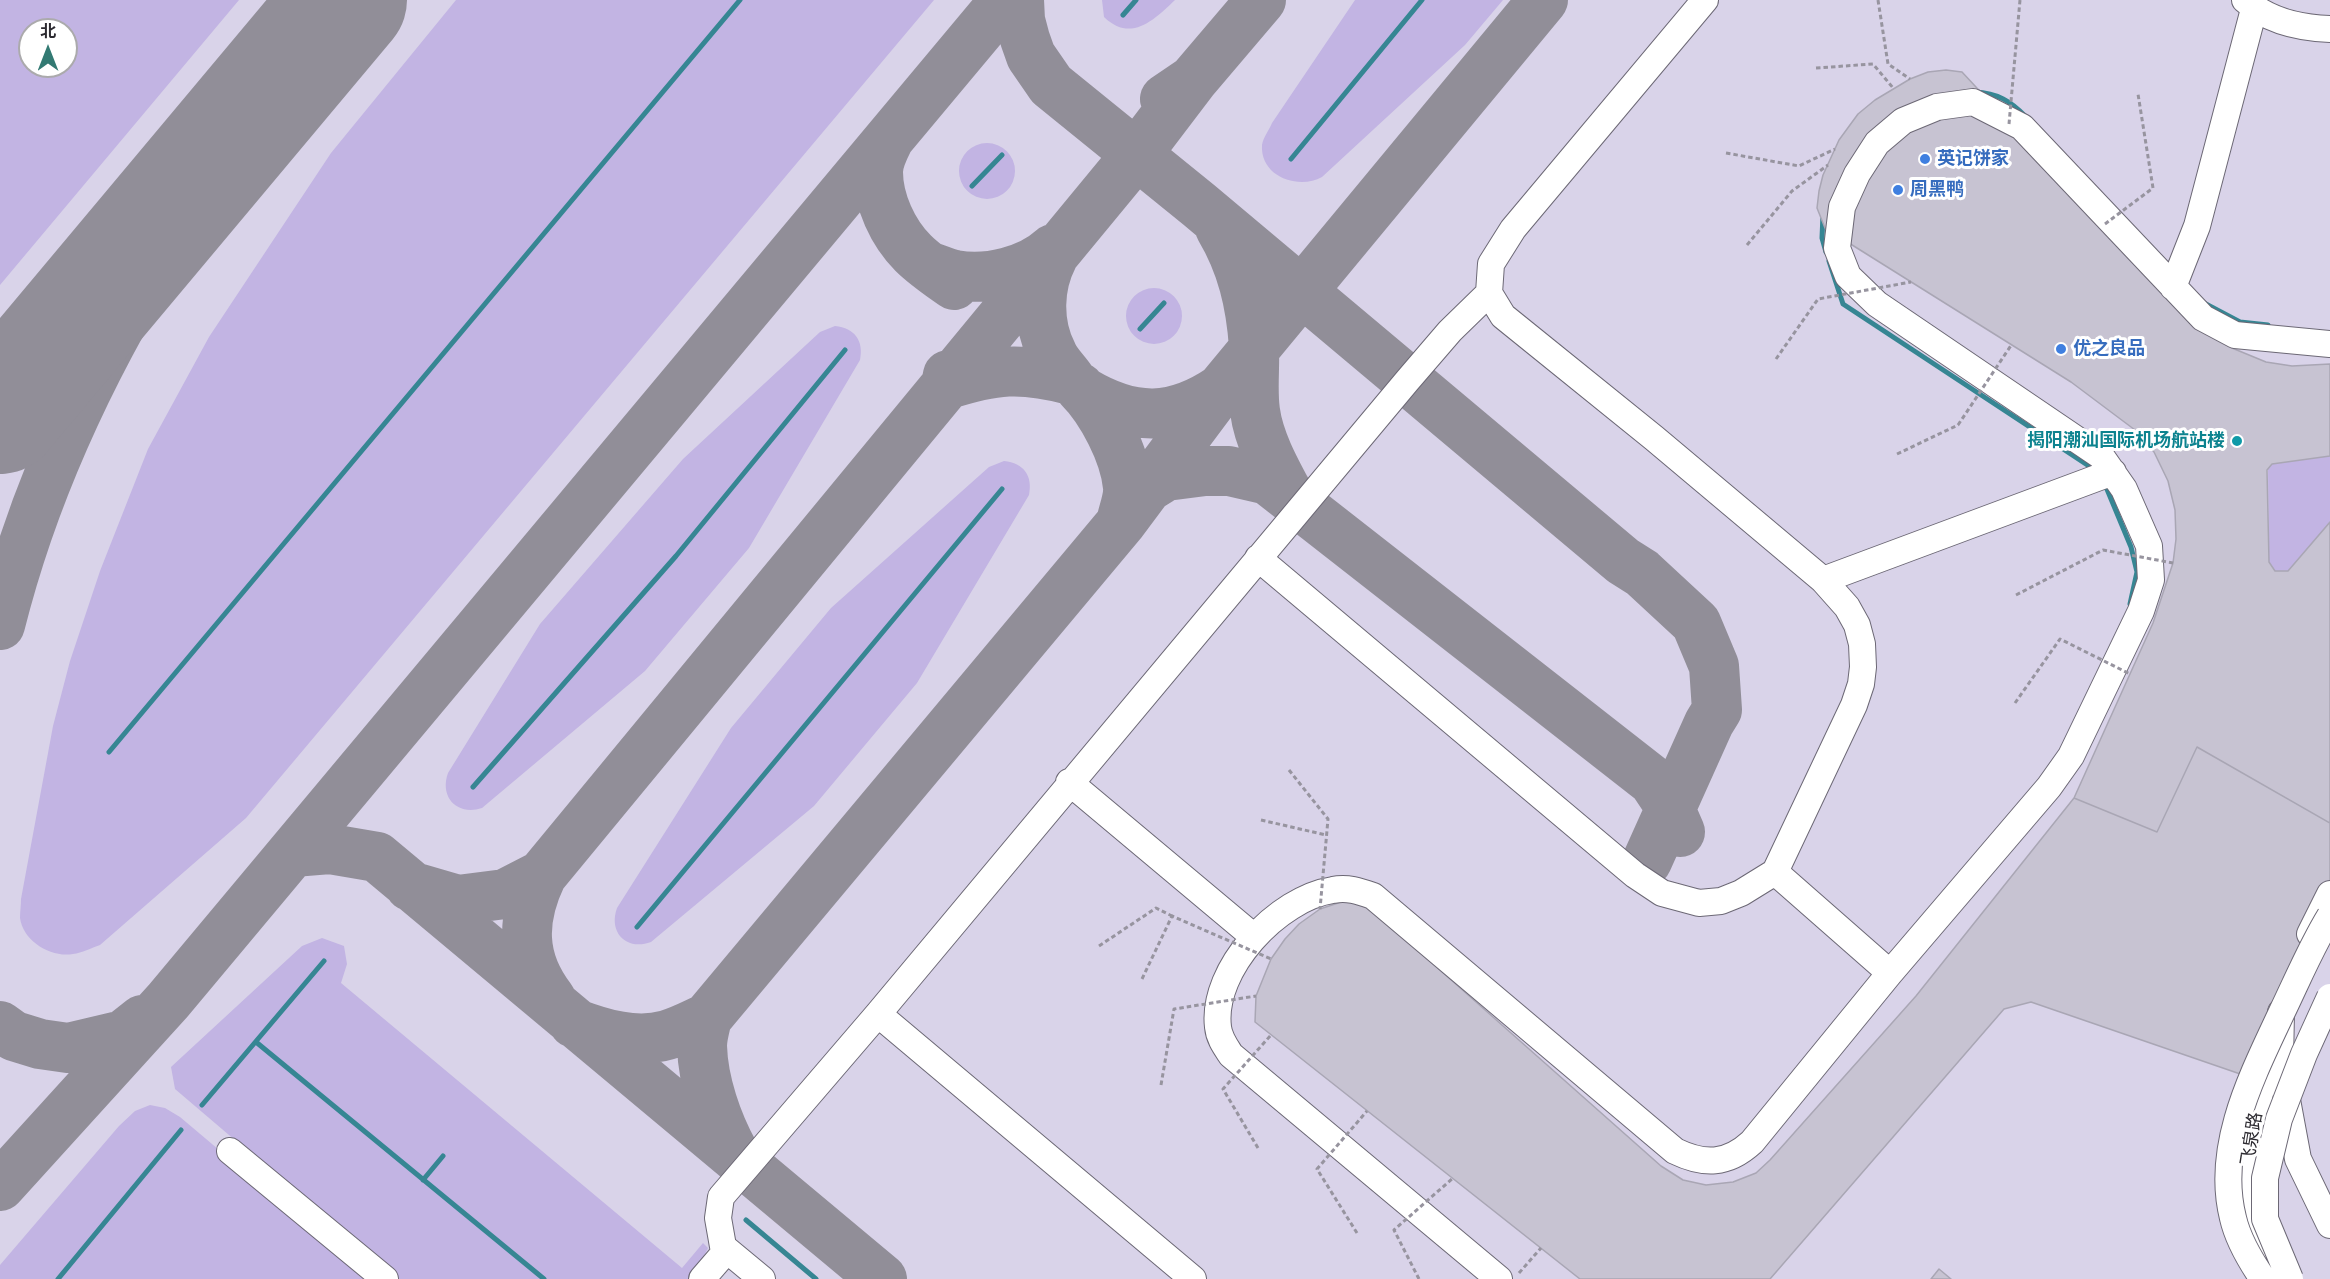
<!DOCTYPE html>
<meta charset="utf-8">
<style>
body{margin:0}
#map{position:relative;width:2330px;height:1279px;overflow:hidden;background:#e3dfee;font-family:Montserrat,"Noto Sans SC",sans-serif}
canvas{display:block}
.north{position:absolute;left:18px;top:18px;width:60px;height:60px;box-sizing:border-box;background:#fff;border:2px solid #abaaac;border-radius:50%;rotate:0deg;font-size:16px;font-weight:700;line-height:24px;text-align:center;color:#2c2a30}
.north::after{content:'';display:block;margin:auto;width:21px;height:27px;background:#337a73;clip-path:polygon(50% 0,100% 100%,50% 72%,0 100%)}
</style>
<div id="map">
<canvas width="2330" height="1279"></canvas>
<div class="north">北</div>
</div>
<script>
const g = document.querySelector('canvas').getContext('2d');
g.lineJoin = 'round';
function paint(path, color) {
  g.fillStyle = color;
  g.fill(path, 'evenodd');
}
function stroke(path, color, width, dash) {
  g.strokeStyle = color;
  g.lineWidth = width;
  g.lineCap = dash ? 'butt' : 'round';
  g.setLineDash(dash || []);
  g.stroke(path);
}
function label(font, color, halo, rows, align = 'center') {
  g.font = font + ' Montserrat,"Noto Sans SC",sans-serif';
  g.lineWidth = 6;
  g.setLineDash([]);
  g.textBaseline = 'middle';
  g.strokeStyle = halo;
  g.fillStyle = color;
  for (const [text, x, y, turn = 0] of rows) {
    g.save();
    g.translate(x, y);
    g.rotate((+turn || 0) * Math.PI / 180);
    g.textAlign = isNaN(turn) ? turn : align;
    if (halo) g.strokeText(text, 0, 0);
    g.fillText(text, 0, 0);
    g.restore();
  }
}
const built = new Path2D(`
 M0,0H2330V1279H0ZM30,30H66V66H30Z`);
const green = new Path2D(`
 M0,0H239L0,285ZM30,30H66V66H30Z
 M456,0H934L246,818L100,945C91,948 82,953 73,954C51,958 23,941 20,918C20,912 21,905 21,899L53,726L70,661L100,571L148,449L209,337L331,153Z
 M1102,0H1175C1154,20 1131,43 1104,17Z
 M1355,0H1503L1465,45L1322,177C1299,190 1260,177 1262,145C1263,138 1269,130 1272,123Z
 M959 171a28 28 0 1 1 56 0a28 28 0 1 1-56 0Z
 M1126 316a28 28 0 1 1 56 0a28 28 0 1 1-56 0Z
 M835,326C855,328 864,341 860,360L749,548L645,671L482,808C458,816 439,798 448,773L540,624L683,459L820,332Z
 M2330,456V522L2288,571H2275L2269,562L2268,467L2272,464Z
 M1004,461C1024,463 1033,476 1029,495L917,683L814,806L651,942C627,951 608,933 617,908L731,728L831,608L989,467Z
 M322,938L344,946L347,964L341,983L682,1268L703,1243L708,1248L698,1268L689,1279H398L175,1089L171,1067L302,946Z
 M150,1105L165,1108L180,1117L372,1279H0V1265L119,1126L135,1111Z`);
const stream = new Path2D(`
 M1123,15L1136,0
 M1975,92C1997,93 2011,101 2026,117
 M1291,159L1422,0
 M972,186L1002,155
 M1823,214L1822,238L1826,252
 M1829,261L1843,304L2095,470
 M2204,303L2240,322L2268,325
 M1140,329L1164,303
 M2104,482L2131,547L2137,572L2130,604
 M109,752L740,0
 M473,787L676,556L845,350
 M637,927L1002,489
 M256,1042L544,1279
 M202,1105L324,961
 M423,1180L443,1156
 M746,1220L816,1279
 M58,1279L181,1130`);
const taxiway = new Path2D(`
 M1019,0L1020,20L1025,39L1031,56L1051,85L1199,205L1623,561L1642,573L1696,623L1714,666L1717,710L1709,723L1647,861
 M1165,99L1193,80L1261,0
 M888,141C883,151 878,161 878,172C878,201 893,233 913,253C925,265 940,275 954,285
 M1220,228C1242,265 1251,303 1254,347C1255,368 1252,390 1255,411C1259,441 1276,471 1290,497
 M1053,257C1038,286 1037,323 1052,353C1056,363 1065,371 1071,380
 M928,266C937,269 946,273 955,275C987,281 1029,271 1053,249
 M948,375L946,385C995,369 1021,367 1071,380
 M1079,387C1102,410 1125,454 1128,487C1129,498 1123,512 1121,523
 M1084,392C1133,421 1174,421 1221,389L1543,0
 M1145,489L1166,476L1205,471H1229L1268,480L1653,781L1667,802L1680,832
 M0,625C33,493 92,367 164,251C206,184 253,121 299,56
 M293,852L330,849L377,857L882,1279
 M542,875C521,919 520,959 551,999
 M410,886L458,900L505,894L542,875L1136,155L1193,80
 M707,1018C705,1027 702,1037 702,1046C703,1082 717,1122 734,1153
 M574,1023C603,1034 636,1044 667,1035C681,1031 694,1024 707,1018L1121,523L1221,389
 M0,1026L14,1036L40,1044L68,1048L123,1035L142,1020
 M0,1186L168,1001L1005,0`);
const runway = new Path2D(`
 M0,413L346,0`);
const building = new Path2D(`
 M1946,70L1962,72L2203,331L2232,348L2266,362L2292,366L2330,364V456L2272,464L2267,470L2269,562L2275,571H2288L2330,522V823L2197,747L2157,832L2074,798L2153,623L2173,563L2176,539L2175,510L2168,481L2154,452L2135,430L2071,382L1825,228L1817,208L1819,191L1823,175L1839,140L1858,114L1875,100L1910,79L1928,72Z
 M2197,747L2330,823V915L2249,1077L2031,1002L2004,1009L1770,1279H1580L1255,1022L1256,996L1271,959L1285,939L1299,924L1320,909L1341,902L1361,900L1661,1166L1683,1180L1706,1185L1733,1182L1756,1173L1770,1160L1916,996L2074,798L2157,832Z
 M1939,1269L1951,1279H1931Z`);
const path = new Path2D(`
 M1878,0L1888,64L1910,79
 M1816,68L1873,64L1894,89
 M1726,153L1799,166L1835,149
 M1747,245L1792,191L1828,165
 M1261,820L1326,835
 M1099,946L1156,908L1172,916
 M1519,1273L1541,1248`);
const minor = new Path2D(`
 M2245,0C2268,21 2299,28 2330,29
 M2173,287L2197,226L2254,9
 M1258,558L1635,875L1662,893L1699,903L1721,901L1741,893L1775,872L1854,705L1861,684L1863,667L1862,644L1857,625L1847,607L1823,580L1654,438L1503,316L1489,293L1491,264L1513,229L1705,0
 M1823,580L2113,472
 M1069,782L1254,937
 M1775,872L1890,973
 M2310,934L2330,894
 M2281,1012L2280,1062L2298,1159L2330,1225
 M878,1014L1193,1279
 M2267,1059L2245,1168L2254,1226L2269,1260
 M230,1151L385,1279
 M724,1252L718,1218L721,1197L878,1014L1407,381L1450,331L1489,293
 M702,1279L727,1250L762,1279
 M1499,1279L1231,1055C1225,1046 1219,1038 1218,1027C1211,969 1278,898 1333,890C1347,887 1359,891 1373,896L1675,1151C1704,1165 1727,1165 1752,1142L1890,973L2049,787L2071,756L2141,611L2151,580L2149,546L2124,489L2101,456L1877,304L1848,276L1837,248L1842,207L1857,174L1877,143L1903,121L1937,107L1973,102L2022,127L2203,318L2235,335L2330,344`);
const pathBridge = new Path2D(`
 M2009,124L2020,0
 M2105,224L2153,188L2138,94
 M1776,359L1818,299L1911,282
 M1897,454L1958,425L2012,344
 M2016,595L2103,550L2173,563
 M2015,703L2060,639L2130,674
 M1289,770L1328,819L1320,909
 M1142,979L1172,916L1271,959
 M1161,1085L1174,1009L1256,996
 M1258,1148L1223,1089L1271,1035
 M1357,1233L1317,1169L1367,1111
 M1419,1279L1394,1230L1453,1178`);
const minorBridge = new Path2D(`
 M2263,1279C2250,1260 2238,1240 2233,1218C2215,1147 2252,1076 2281,1014C2297,981 2311,947 2330,916
 M2290,1279L2265,1219V1178L2279,1119L2304,1054L2330,997`);
const markers = [
 [1925,159,6,"#3f7fe0"],
 [1898,190,6,"#3f7fe0"],
 [2061,349,6,"#3f7fe0"],
 [2237,441,6,"#0f9aa8"]
];
const shopNames = [
 ["英记饼家",1937,159],
 ["周黑鸭",1910,190],
 ["优之良品",2073,349]
];
const cultureNames = [
 ["揭阳潮汕国际机场航站楼",2225,441]
];
const streetNames = [
 ["飞泉路",2252,1139,-81]
];
paint(built, '#d9d3e9');
paint(green, '#c2b4e3');
stroke(stream, '#368693', 5);
stroke(taxiway, '#918e98', 50);
stroke(runway, '#918e98', 122);
paint(building, '#c7c3d2');
stroke(building, '#a9a6b4', 1.5);
stroke(minor, '#6c6875', 28);
stroke(path, '#97949f', 3, [4.5, 3]);
stroke(minor, '#fff', 26);
stroke(minorBridge, '#6c6875', 28, []);
stroke(pathBridge, '#97949f', 3, [4.5, 3]);
stroke(minorBridge, '#fff', 26);
for (const [x, y, r, color] of markers) {
  const dot = new Path2D();
  dot.arc(x, y, r, 0, 2 * Math.PI);
  g.fillStyle = color;
  g.fill(dot);
  stroke(dot, '#fff', 2);
}
label('bold 18px', '#366cbe', '#fff', shopNames, 'left');
label('bold 18px', '#0d838f', '#fff', cultureNames, 'right');
label('18px', '#2c2a30', '#fff', streetNames);
</script>
